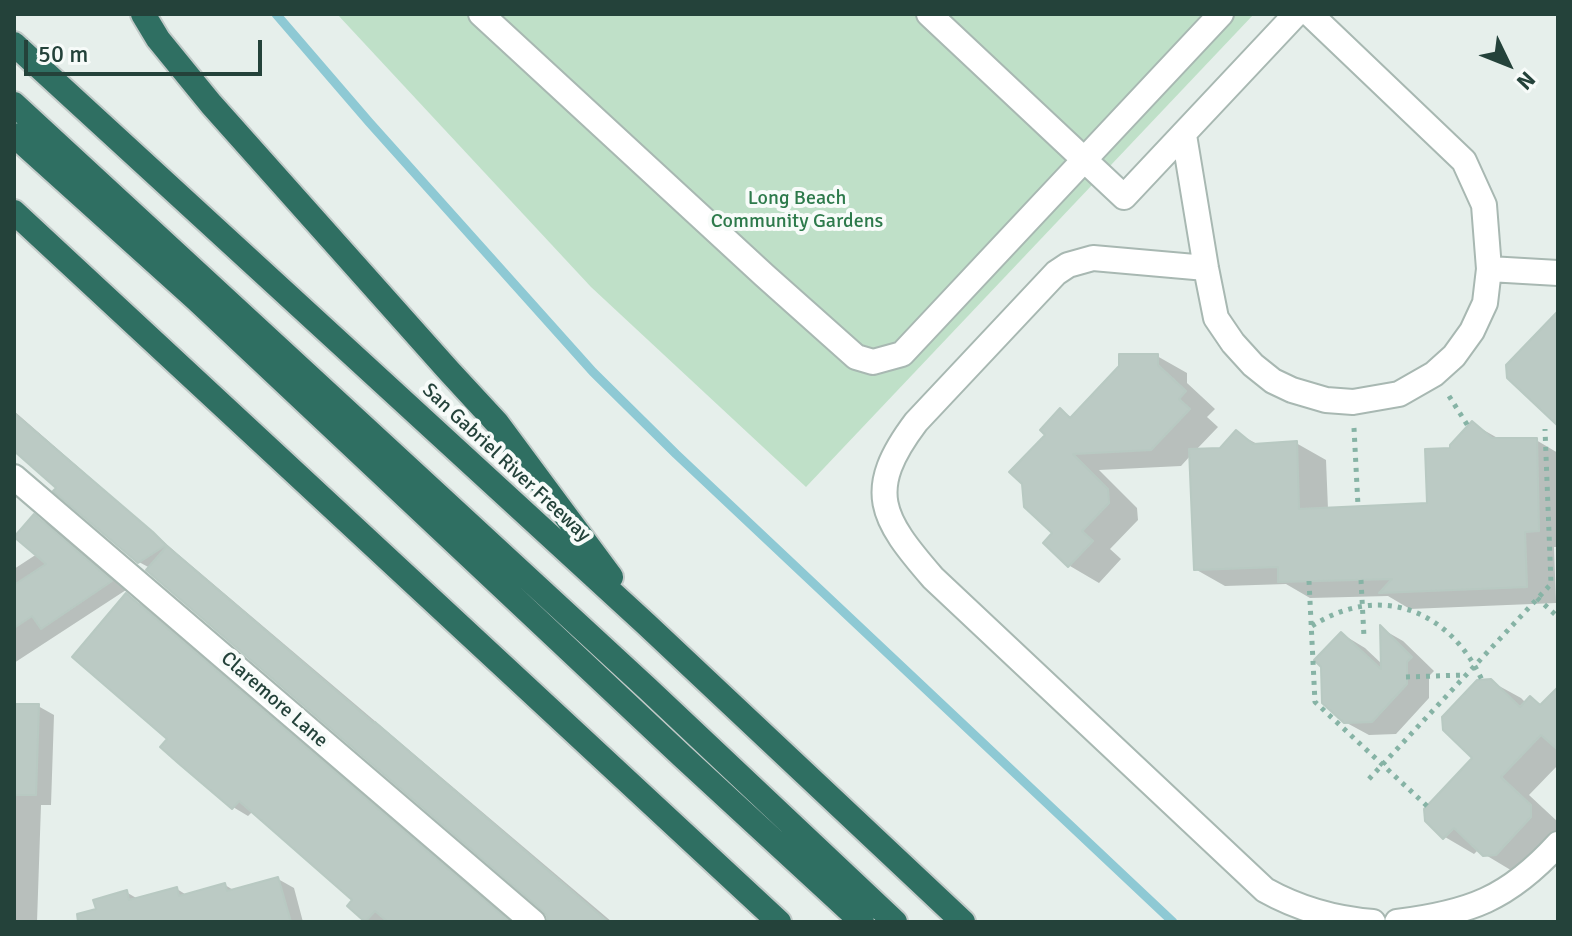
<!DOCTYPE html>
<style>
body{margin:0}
#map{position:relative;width:1572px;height:936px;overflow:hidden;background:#e6efeb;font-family:Signika,sans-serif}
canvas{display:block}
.frame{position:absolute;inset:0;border:16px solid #24423a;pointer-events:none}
.north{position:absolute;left:1468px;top:24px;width:80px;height:80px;-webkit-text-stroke:6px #f7fbf9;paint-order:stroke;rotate:133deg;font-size:22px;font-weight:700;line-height:32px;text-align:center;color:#24423a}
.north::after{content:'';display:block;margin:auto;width:28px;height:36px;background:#24423a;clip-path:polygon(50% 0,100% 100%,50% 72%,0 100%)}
.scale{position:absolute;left:24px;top:40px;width:238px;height:36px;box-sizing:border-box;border:4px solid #24423a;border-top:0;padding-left:10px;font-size:24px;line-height:28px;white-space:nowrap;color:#24423a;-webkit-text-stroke:6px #f7fbf9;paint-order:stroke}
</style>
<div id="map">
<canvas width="1572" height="936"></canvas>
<div class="frame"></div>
<div class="north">N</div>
<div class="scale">50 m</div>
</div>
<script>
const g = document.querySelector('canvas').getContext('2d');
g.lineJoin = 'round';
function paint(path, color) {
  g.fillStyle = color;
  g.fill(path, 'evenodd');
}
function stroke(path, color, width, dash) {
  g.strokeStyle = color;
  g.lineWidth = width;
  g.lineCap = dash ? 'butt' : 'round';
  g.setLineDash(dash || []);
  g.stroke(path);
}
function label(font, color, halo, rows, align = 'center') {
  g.font = font + ' Signika,sans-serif';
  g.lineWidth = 8;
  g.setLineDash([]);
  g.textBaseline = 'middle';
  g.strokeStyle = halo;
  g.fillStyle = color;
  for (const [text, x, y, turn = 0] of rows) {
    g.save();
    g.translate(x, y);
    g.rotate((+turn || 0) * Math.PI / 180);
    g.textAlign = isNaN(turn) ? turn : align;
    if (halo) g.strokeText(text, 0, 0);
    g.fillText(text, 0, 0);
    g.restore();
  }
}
const green = new Path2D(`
 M337,14H1254L806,487L591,287Z`);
const shadow = new Path2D(`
 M1157,356L1187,373V383L1215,409L1207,417L1218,427L1195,451L1221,450L1237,433L1259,445L1296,443L1326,460L1328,509L1429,505L1453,450L1473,424L1501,440H1536L1558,453V547H1554L1556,603L1410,609L1388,596L1310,598L1286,584L1225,586L1195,569L1191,455L1181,466L1099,470L1137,508L1138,520L1110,549L1121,559L1099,583L1070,566L1045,543L1055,532L1048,435L1061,411L1073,418Z
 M14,411L179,555L612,922H549V917L544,909L150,568L139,562L59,487L14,449Z
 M34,516L50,525L126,590L14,663V569L37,554Z
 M127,596L142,605L512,922H369L350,906L354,900L253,811L248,816L233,807L170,739Z
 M1382,629L1403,641L1434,671L1429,676V698L1396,734L1369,735L1345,722L1342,634L1365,648L1383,665Z
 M1490,681L1521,698L1526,703L1530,698L1542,705L1558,689V765L1529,795L1558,822V836L1514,872L1484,854L1479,849L1474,854L1445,837L1475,757Z
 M14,706H38L54,715L51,805H41L37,922H14Z
 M278,879L294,888L303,922H101L126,892L138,899L177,889L188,896L225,885L235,891Z`);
const stream = new Path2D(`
 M276,14L369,122L593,372L676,454L1173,922`);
const building = new Path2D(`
 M1558,311V426L1507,378L1506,365Z
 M1119,354H1158V365L1186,391L1179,399L1190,409L1151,450L1073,454L1108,489L1109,503L1082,531L1093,541L1068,567L1043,543L1052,533L1024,507L1022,484L1009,472L1045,435L1040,430L1060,408L1070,418L1119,366Z
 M14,413L153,532L166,545L138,563L53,491L56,488L14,451Z
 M1472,421L1492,438H1537L1539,531L1525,532L1527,587L1379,593L1392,579L1278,582V567L1194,570L1189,449L1220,448L1236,430L1253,444L1297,441L1299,509L1427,503L1425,449L1450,448V445Z
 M34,514L112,581L41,629L32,616L14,628V585L46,564L14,537Z
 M167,546L374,723L375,722L608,922H548L547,916L543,911L146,570Z
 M126,593L510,922H388L375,911L365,922L347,906L352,900L239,801L232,809L178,763L160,747L167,739L72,657Z
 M1380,625L1412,657L1407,662V684L1372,722L1344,723L1322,703L1321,667L1314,660L1341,632L1381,669Z
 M1491,679L1520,707L1530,696L1540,705L1558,687V750L1541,735L1501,777L1531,805V817L1496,855L1483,856L1454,828L1443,839L1425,821L1424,809L1472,758L1443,730L1442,717L1477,680Z
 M14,704H39L36,795H14Z
 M278,877L291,922H78L77,914L96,909L93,900L127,890L129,900L177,887L179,896L225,883L227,891Z`);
const path = new Path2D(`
 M1449,396L1468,426
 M1354,428L1358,506
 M1361,580L1364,637
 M1309,581L1315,702L1427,806
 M1537,598L1558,617
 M1312,626C1379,583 1449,609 1482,680
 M1406,677L1464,675
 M1369,779L1551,584L1545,429`);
const minor = new Path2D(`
 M481,14L764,275L856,357L873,362L902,354L1221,14
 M929,14L1124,197L1296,14
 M1184,135L1206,268L1216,318L1233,343L1253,365L1273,381L1292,390L1326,400L1353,402L1399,394L1434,374L1454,356L1472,331L1485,303L1489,269L1484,205L1464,161L1310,14
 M1206,268L1093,258L1068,265L1056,273L916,422C864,491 881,518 933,578L1265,890C1299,909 1335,919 1373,922
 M1489,269L1558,273
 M14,477L533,922
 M1397,922C1469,913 1508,899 1558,844`);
const highway = new Path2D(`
 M143,14L158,39L211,104L449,371L497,423L611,577
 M14,44L646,624L963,922
 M14,104L648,689L895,922
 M14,135L196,299L682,756L862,922
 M14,212L779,922`);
const parkNames = [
 ["Long Beach",797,199],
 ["Community Gardens",797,222]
];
const streetNames = [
 ["San Gabriel River Freeway",506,463,43],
 ["Claremore Lane",274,700,41]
];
paint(green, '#bfe0c8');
paint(shadow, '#0003');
stroke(stream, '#8ec9d4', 9);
paint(building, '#bbcac4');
stroke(building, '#b8c9c2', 2);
stroke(minor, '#a8b8b2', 28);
stroke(highway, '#c2cac8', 28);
stroke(path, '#86b3a5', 5, [4, 6]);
stroke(minor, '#fff', 24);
stroke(highway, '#2f6f62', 24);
label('20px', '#2d7a4b', '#f7fbf9', parkNames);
label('20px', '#24423a', '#f7fbf9', streetNames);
</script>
